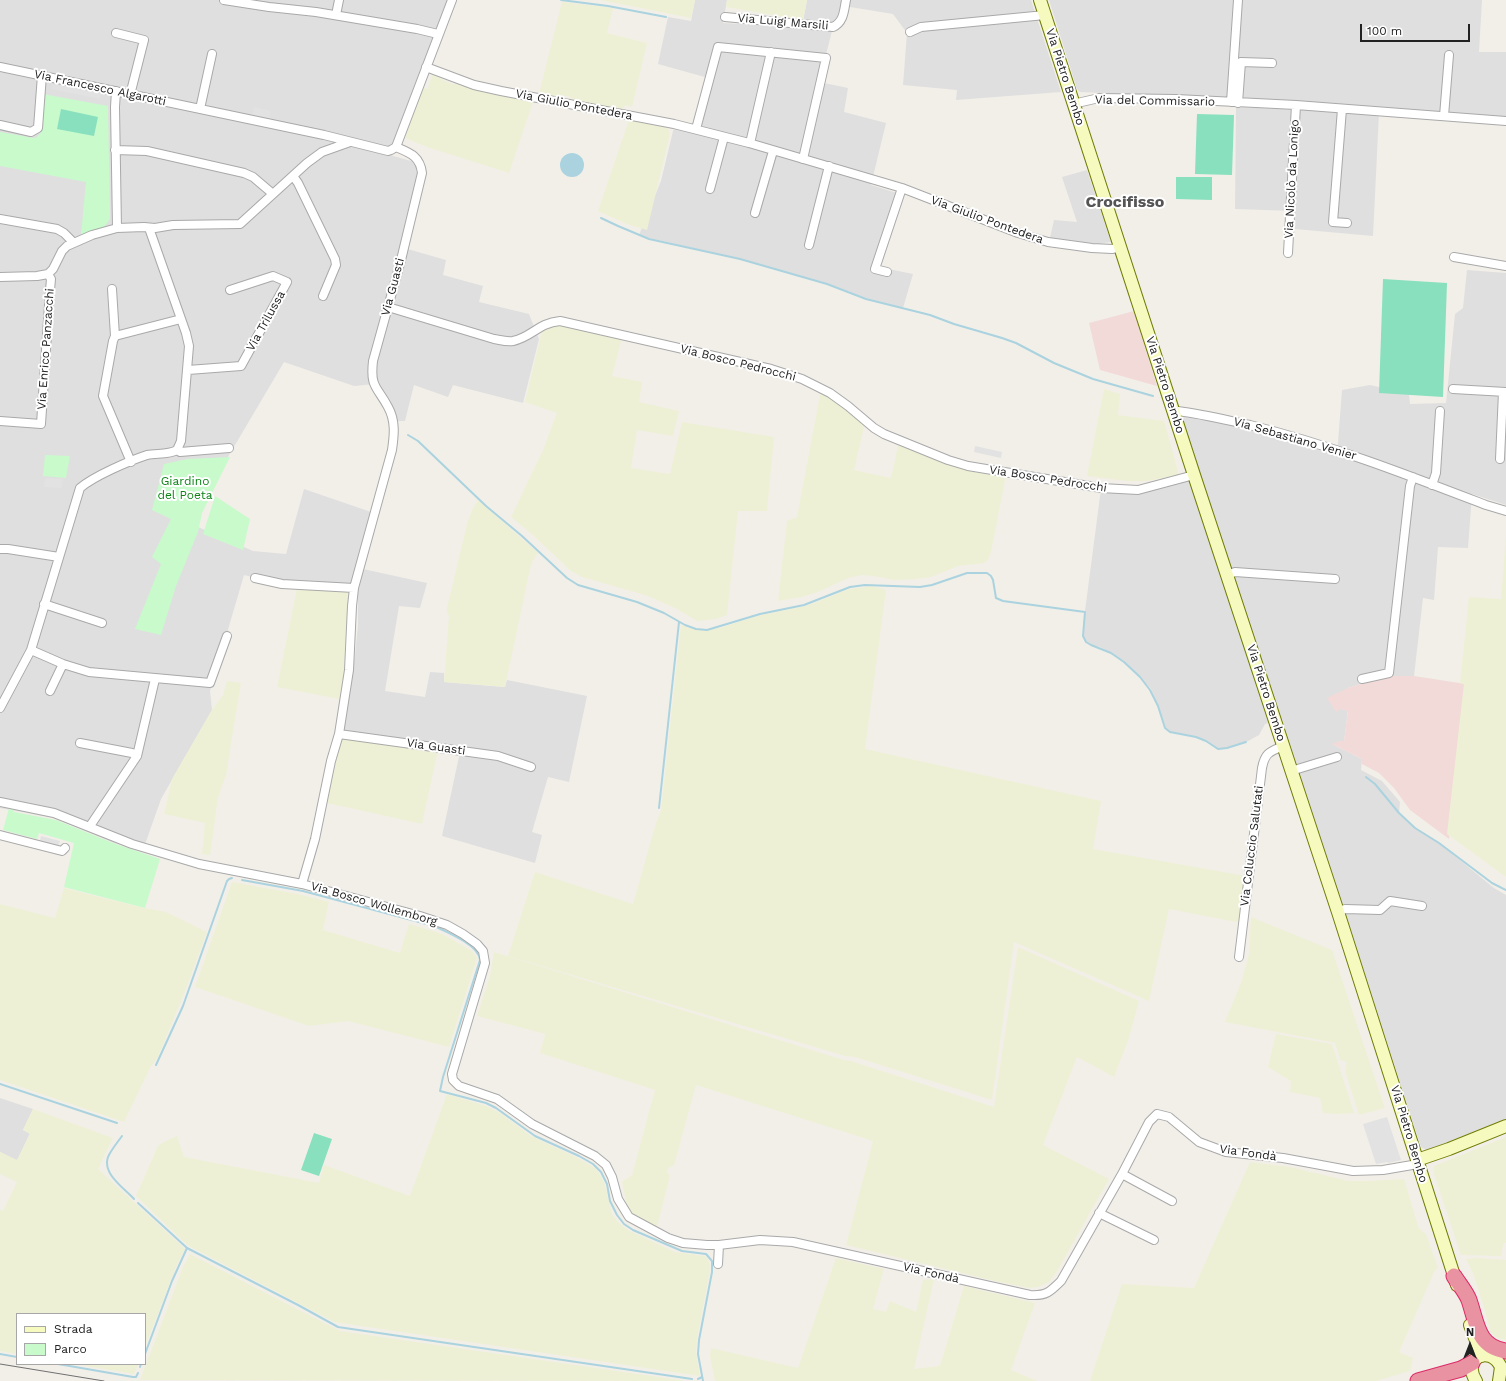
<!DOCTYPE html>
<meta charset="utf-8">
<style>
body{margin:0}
#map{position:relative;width:1506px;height:1381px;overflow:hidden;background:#f2efe9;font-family:"Work Sans",sans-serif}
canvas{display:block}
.legend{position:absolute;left:16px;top:1313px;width:130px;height:52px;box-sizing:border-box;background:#fff;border:1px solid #a7a7a7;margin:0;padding:5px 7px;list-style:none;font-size:12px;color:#222}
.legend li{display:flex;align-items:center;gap:8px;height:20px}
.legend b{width:20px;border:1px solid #a7a7a7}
.north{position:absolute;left:1450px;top:1325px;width:40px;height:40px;-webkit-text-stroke:3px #fff;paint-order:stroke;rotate:0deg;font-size:11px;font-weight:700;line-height:16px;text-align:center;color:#222}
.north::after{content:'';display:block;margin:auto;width:14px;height:18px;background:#222;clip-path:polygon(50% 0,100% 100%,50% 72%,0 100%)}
.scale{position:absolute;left:1360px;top:24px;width:110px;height:18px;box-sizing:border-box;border:2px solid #222;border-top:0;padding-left:5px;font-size:12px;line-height:14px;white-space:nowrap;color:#222;-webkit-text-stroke:3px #fff;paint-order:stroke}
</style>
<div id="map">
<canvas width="1506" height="1381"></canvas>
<ul class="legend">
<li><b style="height:5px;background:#f7fabf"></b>Strada</li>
<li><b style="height:11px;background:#c8facc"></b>Parco</li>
</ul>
<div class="north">N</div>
<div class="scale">100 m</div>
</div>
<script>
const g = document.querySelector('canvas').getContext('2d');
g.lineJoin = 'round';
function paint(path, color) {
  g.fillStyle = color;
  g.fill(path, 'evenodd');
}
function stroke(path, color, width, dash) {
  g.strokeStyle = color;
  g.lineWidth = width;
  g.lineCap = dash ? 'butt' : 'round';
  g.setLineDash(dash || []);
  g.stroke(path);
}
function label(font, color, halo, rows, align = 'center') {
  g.font = font + ' "Work Sans",sans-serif';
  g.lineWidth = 4;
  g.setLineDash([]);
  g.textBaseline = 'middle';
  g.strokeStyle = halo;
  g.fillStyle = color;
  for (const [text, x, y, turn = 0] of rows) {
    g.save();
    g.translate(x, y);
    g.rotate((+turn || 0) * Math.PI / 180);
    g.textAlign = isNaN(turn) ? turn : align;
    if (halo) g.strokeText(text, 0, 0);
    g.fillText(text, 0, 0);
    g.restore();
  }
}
const residential = new Path2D(`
 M0,0H450L390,155L411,161L418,167L420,172L404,248L446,260L443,275L483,286L479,302L529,314L539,339L523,403L453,385L448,397L414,385L405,421H393L375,384L354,386L284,362L189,523L253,551L286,554L304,489L374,513L354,587L282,584L244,575L210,691L212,710L161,799L143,850L114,843L54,818L0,808Z
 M695,0H727L723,23L802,27L807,0H1031L1061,92L956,100L957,90L903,85L907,33L893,14L844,6L838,29L832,31L819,82L848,88L844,112L886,123L871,185L897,193L874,266L913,274L903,308L866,298L828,284L740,259L649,238L639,235L661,181L674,127L697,133L712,79L658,64L668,17L691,21Z
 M1049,0H1482L1479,52H1506V117L1307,102L1080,92L1077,89Z
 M1236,107L1379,113L1373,236L1295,229V211L1235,209Z
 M1087,170L1111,242L1098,244L1050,238L1054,220L1077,222L1062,177Z
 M1467,270L1506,273V505L1472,494L1468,548L1438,547L1434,600L1423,598L1414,676H1386L1348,688L1341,709L1348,710L1344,742L1332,744L1362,759L1361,770L1382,781L1400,802L1399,814L1414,828L1439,843L1494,888L1506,895V1119L1452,1142L1426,1150L1421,1147L1282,719L1265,724L1259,735L1248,741L1227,748L1218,749L1206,740L1196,737L1170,732L1166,728L1158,706L1151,689L1140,677L1124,661L1111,653L1100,647L1090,645L1086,641L1083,636V626L1101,489L1123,491L1195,477L1175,416L1232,424L1291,440L1337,456L1342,390L1370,385L1409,394L1410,404L1446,403L1455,314L1463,308Z
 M363,569L427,583L420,608L399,606L385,691L425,697L430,672L444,673V682L505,687L507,680L587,696L569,782L548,777L532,832L542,835L535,863L442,836L460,752L342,737L355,655L358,625V592Z
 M0,1098L33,1109L23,1130L30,1133L17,1161L0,1152Z`);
const commercial = new Path2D(`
 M1134,311L1157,386L1100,370L1089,323Z
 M1386,676H1414L1466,684L1449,839L1410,810L1394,788L1379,773L1362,764V759L1332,744L1339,741H1344L1348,711L1341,709L1336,712L1327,698L1348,688Z`);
const farmland = new Path2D(`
 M600,0H695L691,18Z
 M727,0H807L803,20L726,7Z
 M562,2L613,8L607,33L647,43L632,107L626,105L622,109L574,101L571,97L560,95L556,98L539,94Z
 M432,75L438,77L445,81L452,84H456L479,91L533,102L509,173L427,147L405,138L419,97L424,88L428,89Z
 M629,120L665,127L669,130L670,134L647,230L627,224L598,211Z
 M562,325L622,337L612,376L642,382L639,402L679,411L673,436L637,430L631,468L670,474L682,422L774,437L767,511H738L727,615L716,619L697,621L677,609L648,596L582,577L571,571L534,536L511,517L543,450L557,413L525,402L542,331L547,326Z
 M1104,389L1120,394L1118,415L1164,421L1179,475L1147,481H1127L1087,476Z
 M822,393L827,394L862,422L864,427L854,470L891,478L898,446H904L917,450L950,465L1006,475L991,552L988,560L984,563L958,566L931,577L916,579L895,580L873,576L862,575L848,578L818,592L802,597L778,601L787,521L797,517L820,395Z
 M478,500L538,553L532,562L530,569L505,687L444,682L449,616L447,613V608L467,524L472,510Z
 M1506,534V877L1447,834L1464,684L1460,683L1469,597L1501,599Z
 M873,586L886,590L865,749L1101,801L1093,849L1246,876L1240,921L1236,922L1169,909L1149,1001L1014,942L992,1100L855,1057L845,1056L508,956L535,872L633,904L656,823L661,811L681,625L696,630H707L723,627L757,616L809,605L849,589Z
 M297,588L350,591L346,627L344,677L339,699L277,687Z
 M227,681L241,683L226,775L218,797L210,855L202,854L205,823L164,814L172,779L212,710L223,695Z
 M342,737L438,750L422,824L327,803Z
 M232,882L298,894L329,902L323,930L400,953L409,924L442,934L472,951L477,958L449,1047L348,1021L309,1026L195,987Z
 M64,888L144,908L166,912L207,932L187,986L158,1057L151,1066L124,1122L0,1080V904L55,918Z
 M1251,917L1332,950L1385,1108L1359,1115L1345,1071L1347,1062L1340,1060L1335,1043L1225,1022L1242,980L1249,954Z
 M1018,947L1139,1001L1129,1038L1114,1077L1077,1057L1043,1145L1109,1179L1056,1273L1049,1282L1038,1287L1029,1288L999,1282L846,1245L873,1141L696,1085L674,1165L668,1168L667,1171L670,1176L657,1226L643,1221L633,1215L627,1206L622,1182L632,1175L655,1090L540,1053L545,1034L477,1016L490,976L494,952L844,1060L851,1061L994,1107Z
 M1276,1034L1332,1044L1354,1113L1338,1114L1323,1113L1320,1098L1290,1092L1291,1081L1268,1067Z
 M447,1094L486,1106L500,1113L531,1136L578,1158L595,1168L600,1175L605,1185L612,1214L618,1222L628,1230L675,1252L704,1256L707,1258L709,1262L710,1270L697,1339L696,1352L700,1376L334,1322L187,1245L136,1196L158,1146L164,1142L177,1136L184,1157L319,1183L324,1165L410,1196Z
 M33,1109L113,1138L98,1169L185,1249L176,1267L145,1347V1314H17V1354L0,1351V1210L3,1211L17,1182L0,1174V1152L17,1160L30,1134L23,1130Z
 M1506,1137V1243H1504L1503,1245L1501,1256L1461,1255L1434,1174V1166Z
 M1250,1162L1290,1167L1349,1181H1367L1404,1179L1419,1229L1426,1234L1438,1268L1435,1270L1399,1352L1413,1358L1410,1371L1376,1381H1090L1122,1284L1194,1288Z
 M190,1254L340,1331L686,1381L140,1380L183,1267Z
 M836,1258L884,1269L873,1309L886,1312L890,1301L916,1312L923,1280L934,1279L914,1369L940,1366L964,1286L1035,1303L1011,1370L1037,1381H715L710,1356L711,1348L798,1368Z
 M1476,1258L1506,1260V1340L1497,1338L1491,1333L1485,1311L1473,1273L1466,1259Z
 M74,1364H138L134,1374Z`);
const park = new Path2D(`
 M43,94L108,106L110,218C105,231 93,231 81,235L86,182L0,166V132L34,138L37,137L42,131Z
 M45,455L70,456L66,478L43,476Z
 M230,457L202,513L198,532L176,586L161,635L135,629L161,564L152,557L171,519L152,510L164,464L187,459Z
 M215,496L250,519L243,550L203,534Z
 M9,808L14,809V812L56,820L113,843L160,859L145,908L64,887L74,843L39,833L37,839L3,830Z`);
const pitch = new Path2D(`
 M61,109L98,117L94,136L57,129Z
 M1197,114L1234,115L1232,175L1195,174Z
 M1176,177H1212V200L1176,199Z
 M1383,279L1447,283L1443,397L1379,393Z
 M314,1133L332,1139L319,1176L301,1170Z`);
const parking = new Path2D(`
 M52,84L101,94L100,99L51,89Z
 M254,107L271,111L268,124L251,120Z
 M975,446L1002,452L1001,458L974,452Z
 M45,478L63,479L62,488L44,487Z
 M41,836L60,841L57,850L39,845Z
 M1387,1117L1401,1160L1388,1163L1387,1162L1376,1164L1363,1124Z`);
const water = new Path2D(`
 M560 165a12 12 0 1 1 24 0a12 12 0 1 1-24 0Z`);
const stream = new Path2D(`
 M561,0L608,6L666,17
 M601,218L618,226L649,239L740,259L827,284L866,299L930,315L954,324L1002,338L1016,343L1054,363L1093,379L1153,396
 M408,435L418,441L486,506L522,536L567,578L578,585L637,602L664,613L685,625L696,629L707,630L760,614L804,605L850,587L865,585L920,587L932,585L967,573H987L991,576L993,580L996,598L1003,601L1085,612L1083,636L1086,642L1091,645L1111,653L1124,662L1140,677L1150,690L1158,706L1165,728L1170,732L1196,737L1206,741L1218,749L1227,748L1246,742
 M1366,777L1375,784L1399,813L1415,828L1439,843L1492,883L1506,890
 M659,808L679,622
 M242,880L303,891L434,926C447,932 479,945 480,960L443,1077L440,1091L486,1103L496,1108L535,1136L579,1156L593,1164L601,1172L607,1184L610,1201L617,1215L624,1224L633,1230L682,1251L706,1254L712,1261V1272L699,1340L698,1354L703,1381
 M156,1065L183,1006L227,881L229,879L232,878
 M0,1084L117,1123
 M122,1136C117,1143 111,1150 108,1157C102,1174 124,1188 134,1199
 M138,1203L187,1248L298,1305L338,1327L692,1379
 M0,1354L17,1357
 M145,1354L172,1281L187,1248
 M58,1364L133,1377H136L138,1373
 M140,1367L141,1364
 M698,1379L702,1377`);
const street = new Path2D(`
 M224,0L269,7L316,12L417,29L438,34
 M336,15L339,0
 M725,17L833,27C844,22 844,10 846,0
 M910,32L921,27L1045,15
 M116,33L144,40L130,95
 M0,67L324,135L388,151L391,150L396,147
 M426,67L474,85L501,91L674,124L749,143L902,188L1018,233L1048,242L1092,248L1112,249L1121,247
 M116,91L115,107L117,228
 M1231,102L1238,0
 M1238,103L1241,62L1272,63
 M1073,104L1099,98L1176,99L1296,105L1506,121
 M200,109L212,54
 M1342,109L1333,222L1347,223
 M1444,116L1449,55
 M0,125L31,132L38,128L42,75
 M696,129L718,47L826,58L803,159
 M749,143L751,139L771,52
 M396,147L452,0
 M115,150L147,151L244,173L253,177L273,194
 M293,176L298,183L335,259L336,265L323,296
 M710,189L724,137
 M755,213L773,151
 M0,219L57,229L64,233L73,242
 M149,228L186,333L189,346L181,441L177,450
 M809,245L829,166
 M1288,253L1296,105
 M1454,257L1506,266
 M887,272L875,269L902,188
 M0,277L37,276L48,274L53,269L62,251L67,246L92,235L117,228L144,227L155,228L173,225L240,224L307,163L322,152L350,142
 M112,289L115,336
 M388,307L494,339C500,340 507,342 513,341C532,337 538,323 560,321L771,369L802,379L830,393L848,406L874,428L884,434L948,460L968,466L1101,488L1138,490L1194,475
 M188,370L241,366L287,282L273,276L230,290
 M1453,389L1506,392
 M1174,412L1178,411C1202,414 1226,420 1250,425C1331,445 1408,475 1486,505L1506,511
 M0,421L41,424L50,290L51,279L48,274
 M1500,459L1503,392
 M131,462L103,396L113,341L115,336L181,319
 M1432,485L1436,473L1440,411
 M0,549H8L59,557
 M1227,575L1235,572L1335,579
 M255,578L282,584L354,588
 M44,604L102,623
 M31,650L63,664L89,672L210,683L227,636
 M1362,679L1389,673L1410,486L1413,477
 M50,691L63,664
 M0,708L31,650L80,488C94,476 129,461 147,455C157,453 168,455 177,450L180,452L229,448
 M339,734L498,756L531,767
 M80,743L132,753L137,756
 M1291,771L1337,757
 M0,802L54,813L132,844L199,864L302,884L420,916L447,925L463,934L477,944L483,951L485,963L452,1074L453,1080L459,1086L497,1099L532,1124L595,1156L606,1165L612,1177L618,1199L629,1217L668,1238L683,1243L707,1245H719L760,1240L793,1242L1030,1295C1046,1296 1050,1292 1061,1281L1122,1174L1149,1122L1157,1114L1169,1117L1199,1142L1226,1152L1283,1158L1353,1171L1383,1170L1418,1164
 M90,826L137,756L155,679
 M0,835L62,851L65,848
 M302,884L315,839L331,761L339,734L349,670L352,606L354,588L392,450C394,436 396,421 388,407C377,386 370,388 373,361L401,260L422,173C420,156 410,153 396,147
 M1338,912L1345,909L1380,910L1390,901L1422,906
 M1239,957L1262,768C1265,753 1269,752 1283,746
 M1122,1174L1172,1201
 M1099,1213L1154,1240
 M718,1264L719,1245`);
const secondary = new Path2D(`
 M1040,0L1194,475L1338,912L1457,1285
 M1417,1160L1449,1149L1506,1126
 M1470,1325L1482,1356
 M1476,1381C1461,1358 1490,1344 1501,1367L1499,1381`);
const highway = new Path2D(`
 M1454,1276C1459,1284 1466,1292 1469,1300C1477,1323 1477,1347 1506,1351
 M1418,1381L1461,1369L1472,1363`);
const tram = new Path2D(`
 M0,1364L104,1381`);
const streetNames = [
 ["Via Luigi Marsili",783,22,5],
 ["Via Pietro Bembo",1065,77,72],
 ["Via Francesco Algarotti",100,88,12],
 ["Via del Commissario",1155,101,1],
 ["Via Giulio Pontedera",574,105,11],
 ["Via Nicolò da Lonigo",1292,179,-87],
 ["Via Giulio Pontedera",987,220,20],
 ["Via Guasti",393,287,-75],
 ["Via Trilussa",266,321,-61],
 ["Via Enrico Panzacchi",46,349,-86],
 ["Via Bosco Pedrocchi",738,363,14],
 ["Via Pietro Bembo",1165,385,72],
 ["Via Sebastiano Venier",1295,439,16],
 ["Via Bosco Pedrocchi",1048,479,9],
 ["Via Pietro Bembo",1266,693,72],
 ["Via Guasti",436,747,8],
 ["Via Coluccio Salutati",1252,846,-83],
 ["Via Bosco Wollemborg",374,904,16],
 ["Via Pietro Bembo",1409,1134,73],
 ["Via Fondà",1248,1153,8],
 ["Via Fondà",931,1273,13]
];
const parkNames = [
 ["Giardino",185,481],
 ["del Poeta",185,495]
];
const districtNames = [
 ["Crocifisso",1125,202]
];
paint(residential, '#e0dfdf');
paint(commercial, '#f2dad9');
paint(farmland, '#eef0d5');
paint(park, '#c8facc');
paint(pitch, '#88e0be');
paint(parking, '#e2e2e2');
paint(water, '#aad3df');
stroke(stream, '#aad3df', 2);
stroke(street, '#a9a9a9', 10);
stroke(secondary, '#707d05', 14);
stroke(highway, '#dc2a67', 17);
stroke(street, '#fff', 8);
stroke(secondary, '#f7fabf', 12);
stroke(highway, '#e892a2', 15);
stroke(tram, '#707070', 1);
label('12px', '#222', '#fff', streetNames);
label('12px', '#0c8416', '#fff', parkNames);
label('bold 16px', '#555', '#fff', districtNames);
</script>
